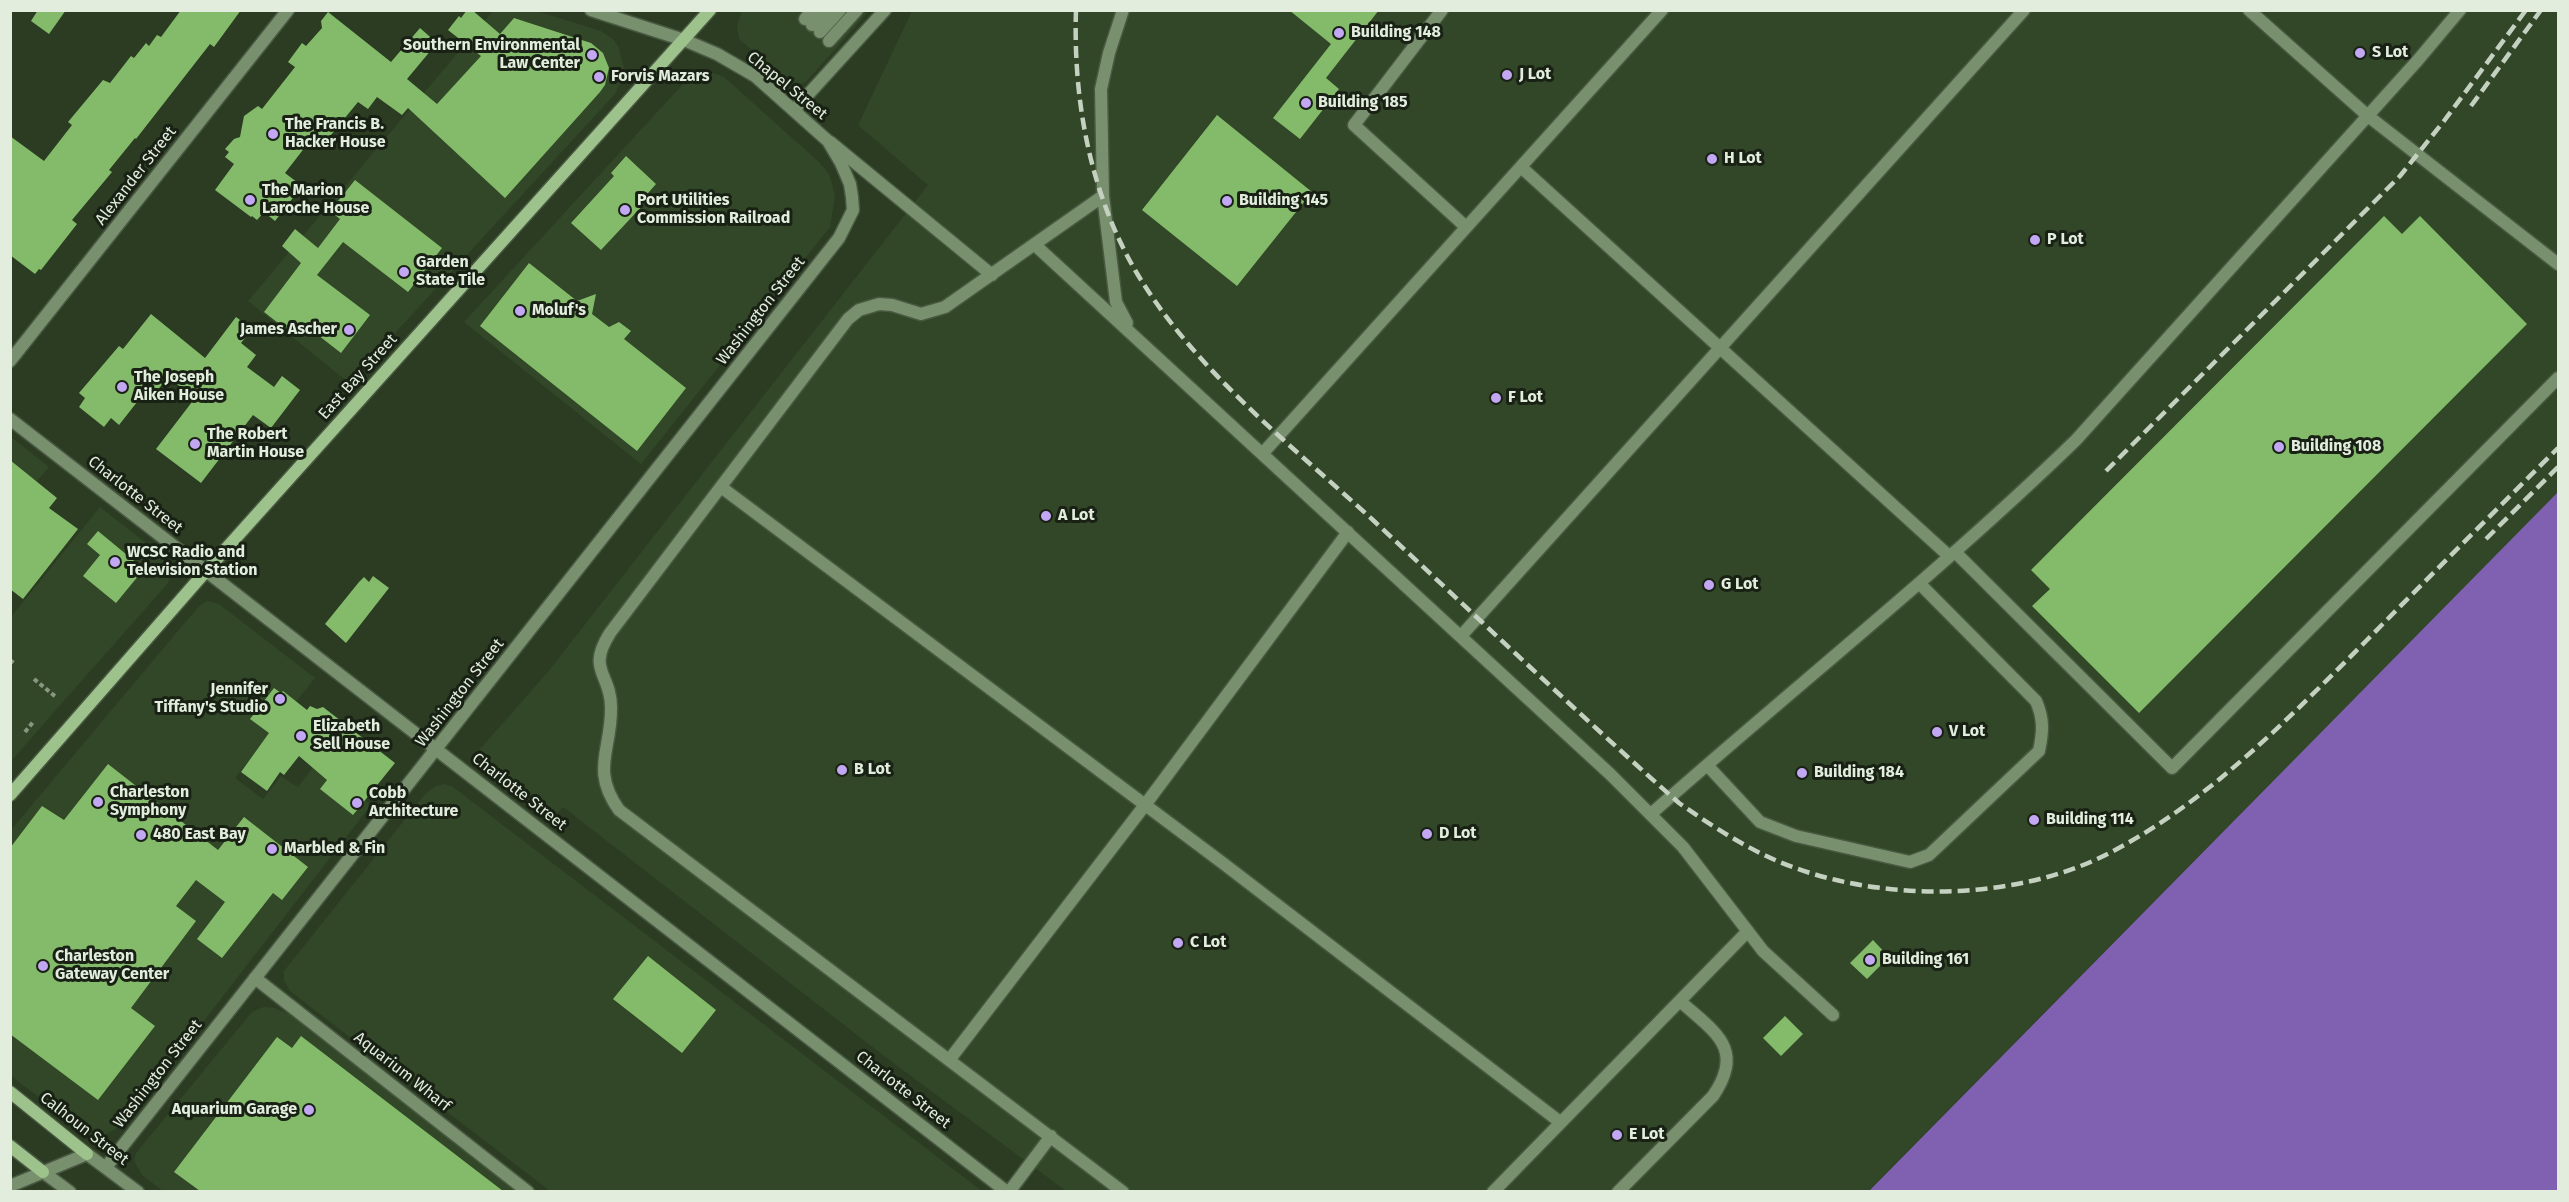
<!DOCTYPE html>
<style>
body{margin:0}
#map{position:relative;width:2569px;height:1202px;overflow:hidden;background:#2b3c23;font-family:"Fira Sans",sans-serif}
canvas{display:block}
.frame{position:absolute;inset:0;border:12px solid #e2eddd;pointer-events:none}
</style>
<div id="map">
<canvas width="2569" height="1202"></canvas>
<div class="frame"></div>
</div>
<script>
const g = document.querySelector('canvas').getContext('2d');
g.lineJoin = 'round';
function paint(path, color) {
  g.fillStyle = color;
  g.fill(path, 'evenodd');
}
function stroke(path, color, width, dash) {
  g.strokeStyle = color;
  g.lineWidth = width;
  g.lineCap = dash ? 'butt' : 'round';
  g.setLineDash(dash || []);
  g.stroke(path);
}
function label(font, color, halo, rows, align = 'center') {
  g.font = font + ' "Fira Sans",sans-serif';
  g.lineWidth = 6;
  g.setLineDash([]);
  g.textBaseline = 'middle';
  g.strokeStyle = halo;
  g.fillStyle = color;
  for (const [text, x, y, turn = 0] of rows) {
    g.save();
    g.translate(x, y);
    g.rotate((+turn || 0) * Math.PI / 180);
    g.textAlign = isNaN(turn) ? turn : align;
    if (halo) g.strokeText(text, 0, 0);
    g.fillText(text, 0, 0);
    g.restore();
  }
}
const built = new Path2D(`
 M493,11H537L601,31L613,39L618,46L624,68L622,79L615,94L349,383L248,301Z
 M742,11H869L806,82L794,86L739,39L737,26Z
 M912,11H2558V492L1868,1191H1066L888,1059L563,807L557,813L483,757L480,749L547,673L928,185L858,125Z
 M713,73L724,77L819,162L829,174L832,184L835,197L830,227L641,464L464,322L683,84L691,77Z
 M11,437L49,467L11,511Z
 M100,507L165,558L172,570L168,583L11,761V617Z
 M207,601L219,604L315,678L235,778L263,799L281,776L298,787L318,761L371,805L124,1124L103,1136L92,1137L11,1076L10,831L199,606Z
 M444,784L453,787L982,1191H550L290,991L284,980V971L426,793L436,786Z
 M263,1007L275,1008L289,1014L517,1191H163L142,1175L134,1161L136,1153L252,1012Z`);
const water = new Path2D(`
 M2558,492V1191H1869Z`);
const building = new Path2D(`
 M38,10H66L49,34L31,21Z
 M181,10H241L214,47L210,44L136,139L135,138L109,170L112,172L72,220L77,224L41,270L39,269L35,274L10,255V136L44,161L72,125L68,122L103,80L110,83L131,56L134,58L146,43L149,46L157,35L161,37Z
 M467,10H472L500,34L514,18L591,43L603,53L609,68L605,85L600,92L505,198L408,108L402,115L377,97L368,109L358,102L326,141L316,133L285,173L302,186L275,221L264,212L257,220L252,216L251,217L215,190L234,164L225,157L229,152L225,149L234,139L240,137L244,116L258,106L262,109L295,67L288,62L302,43L306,46L322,28L321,21L328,12L391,62L420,28L437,43L407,79L437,104L481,56L448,30L459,16L461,18Z
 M1289,10H1379L1326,78L1339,89L1300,139L1273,118L1331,44Z
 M1217,115L1312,192L1237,286L1142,210Z
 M626,156L656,184L641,201L644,204L601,250L571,223L614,176L611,173Z
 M355,180L442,248L408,292L343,242L317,275L370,315L341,353L305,325L296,337L264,312L301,263L282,246L295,229L318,248L340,219L330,211Z
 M2384,216L2402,234L2420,216L2527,324L2139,713L2032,606L2050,589L2031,570Z
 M529,263L577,301L596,294L592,314L609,327L619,322L631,331L624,339L686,388L637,451L480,326Z
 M151,314L205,358L236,317L252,329L241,343L256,355L247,367L274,387L282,376L300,390L271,428L253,415L201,483L156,449L195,398L168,377L152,397L145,392L119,425L111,418L104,427L79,407L85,398L79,393L119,346L123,349Z
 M10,460L57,498L49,508L78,529L23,599L10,589Z
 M98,531L144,569L116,603L83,576L100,555L87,544Z
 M373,576L389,588L346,643L325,624L359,582L364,577L369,582Z
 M274,688L281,693L283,691L307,710L310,706L317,709L323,707L395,763L353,815L320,789L327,780L299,756L284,775L280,772L267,791L241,772L269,733L250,719Z
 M108,764L218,850L244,817L308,867L282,900L273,893L222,958L197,939L225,902L196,880L176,906L196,921L131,1008L155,1026L98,1100L10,1034V848L42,806L64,820Z
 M1873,940L1889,957L1867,979L1850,963Z
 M648,956L716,1010L682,1053L613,999Z
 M1785,1016L1803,1034L1781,1056L1763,1038Z
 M301,1036L503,1191H200L174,1172L277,1037L292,1048Z`);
const path = new Path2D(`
 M10,660L15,664
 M34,679L56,697
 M25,732L33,722`);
const lane = new Path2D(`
 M1123,10L1109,53L1101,89L1103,196L1116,302L1127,323
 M1442,10L1354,125L1466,227
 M2249,10L2368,116L2558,264
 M805,19L812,10
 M812,25L825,10
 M820,32L840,10
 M829,41L857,10
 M794,110L885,10
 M830,142L992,275
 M1521,167L1949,556
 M1103,196L945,307L921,314L892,305L879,304L859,310L848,319L610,633C586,671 611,673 611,707C612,750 590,769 619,810L1123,1192
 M1035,245L1610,774L1683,847L1763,951L1833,1015
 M1263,453L1662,10
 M721,487L1224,864L1560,1122
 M1955,552L2172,768L2558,378
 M1461,636L2024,10
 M1707,765L1760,822L1796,836L1910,862L1929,855L2039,751C2043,732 2044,719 2036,701L1919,583
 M1651,814C1792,689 1941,571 2076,440L2418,60L2460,10
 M255,978L528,1192
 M950,1059L1145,805L1348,532
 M1009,1192L1051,1136
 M1493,1192L1748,931
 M1618,1192L1713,1096C1745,1049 1716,1033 1681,1002`);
const street = new Path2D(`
 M10,361L288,10
 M10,419L1007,1192
 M106,1167L839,238L853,210L852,197L850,184L841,163L828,141L755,76L717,54L684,40L591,10
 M43,1172L70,1192
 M10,1186L87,1154L138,1192`);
const secondary = new Path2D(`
 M10,795L206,571L710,10
 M10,1092L87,1154
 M10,1146L43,1172`);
const rail = new Path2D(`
 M1076,10C1073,100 1090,192 1135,270C1193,369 1290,444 1374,521C1475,615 1575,711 1679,803C1709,824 1741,845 1775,860C1876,904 2020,903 2117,849C2213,797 2290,717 2366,641C2430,576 2494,512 2558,448
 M2471,106L2541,10
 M2106,471L2400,176L2444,121L2526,10
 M2486,539L2558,467`);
const markers = [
 [1339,33,6,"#c2a7f2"],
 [2360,53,6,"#c2a7f2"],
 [592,55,6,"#c2a7f2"],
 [1507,75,6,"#c2a7f2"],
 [599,77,6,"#c2a7f2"],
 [1306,103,6,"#c2a7f2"],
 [273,134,6,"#c2a7f2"],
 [1712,159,6,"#c2a7f2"],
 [250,200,6,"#c2a7f2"],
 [1227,201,6,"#c2a7f2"],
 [625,210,6,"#c2a7f2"],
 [2035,240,6,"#c2a7f2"],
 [404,272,6,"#c2a7f2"],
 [520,311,6,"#c2a7f2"],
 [349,330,6,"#c2a7f2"],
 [122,387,6,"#c2a7f2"],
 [1496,398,6,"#c2a7f2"],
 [195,444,6,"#c2a7f2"],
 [2279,447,6,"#c2a7f2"],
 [1046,516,6,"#c2a7f2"],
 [115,562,6,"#c2a7f2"],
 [1709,585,6,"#c2a7f2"],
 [280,699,6,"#c2a7f2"],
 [1937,732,6,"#c2a7f2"],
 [301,736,6,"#c2a7f2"],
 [842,770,6,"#c2a7f2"],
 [1802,773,6,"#c2a7f2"],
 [98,802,6,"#c2a7f2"],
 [357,803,6,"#c2a7f2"],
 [2034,820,6,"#c2a7f2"],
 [1427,834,6,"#c2a7f2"],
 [141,835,6,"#c2a7f2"],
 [272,849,6,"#c2a7f2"],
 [1178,943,6,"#c2a7f2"],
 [1870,960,6,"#c2a7f2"],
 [43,966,6,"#c2a7f2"],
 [309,1110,6,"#c2a7f2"],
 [1617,1135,6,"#c2a7f2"]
];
const poiNames = [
 ["Building 148",1351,33],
 ["Southern Environmental",580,46,"right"],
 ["Law Center",580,64,"right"],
 ["S Lot",2372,53],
 ["J Lot",1519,75],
 ["Forvis Mazars",611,77],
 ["Building 185",1318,103],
 ["The Francis B.",285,125],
 ["Hacker House",285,143],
 ["H Lot",1724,159],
 ["The Marion",262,191],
 ["Laroche House",262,209],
 ["Port Utilities",637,201],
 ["Commission Railroad",637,219],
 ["Building 145",1239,201],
 ["P Lot",2047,240],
 ["Garden",416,263],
 ["State Tile",416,281],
 ["Moluf's",532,311],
 ["James Ascher",337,330,"right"],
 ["The Joseph",134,378],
 ["Aiken House",134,396],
 ["F Lot",1508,398],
 ["The Robert",207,435],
 ["Martin House",207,453],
 ["Building 108",2291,447],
 ["A Lot",1058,516],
 ["WCSC Radio and",127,553],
 ["Television Station",127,571],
 ["G Lot",1721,585],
 ["Jennifer",268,690,"right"],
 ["Tiffany's Studio",268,708,"right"],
 ["Elizabeth",313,727],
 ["Sell House",313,745],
 ["V Lot",1949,732],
 ["B Lot",854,770],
 ["Building 184",1814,773],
 ["Charleston",110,793],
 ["Symphony",110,811],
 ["Cobb",369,794],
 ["Architecture",369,812],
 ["Building 114",2046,820],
 ["D Lot",1439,834],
 ["480 East Bay",153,835],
 ["Marbled & Fin",284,849],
 ["C Lot",1190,943],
 ["Charleston",55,957],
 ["Gateway Center",55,975],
 ["Building 161",1882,960],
 ["Aquarium Garage",297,1110,"right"],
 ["E Lot",1629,1135]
];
const streetNames = [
 ["Chapel Street",787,86,39],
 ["Alexander Street",136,176,-52],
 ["Washington Street",761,311,-52],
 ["East Bay Street",358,377,-48],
 ["Charlotte Street",135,495,38],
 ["Washington Street",460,693,-52],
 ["Charlotte Street",519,792,38],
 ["Aquarium Wharf",402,1072,38],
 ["Washington Street",158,1074,-52],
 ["Charlotte Street",903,1090,38],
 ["Calhoun Street",84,1129,38]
];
paint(built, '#314727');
paint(water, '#8061b1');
paint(building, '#84bb6b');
stroke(lane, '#485841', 15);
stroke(street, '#485841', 15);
stroke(secondary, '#485841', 15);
stroke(path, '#899782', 4, [4.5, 3]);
stroke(lane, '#78906e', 12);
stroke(street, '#78906e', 12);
stroke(secondary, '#9dc28c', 12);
stroke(rail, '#c5d1c0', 4.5, [12, 6]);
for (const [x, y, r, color] of markers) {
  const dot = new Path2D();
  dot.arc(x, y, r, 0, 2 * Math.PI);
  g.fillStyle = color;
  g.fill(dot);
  stroke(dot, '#192115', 2);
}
label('bold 16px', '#e2eddd', '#192115', poiNames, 'left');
label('16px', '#e2eddd', '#192115', streetNames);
</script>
